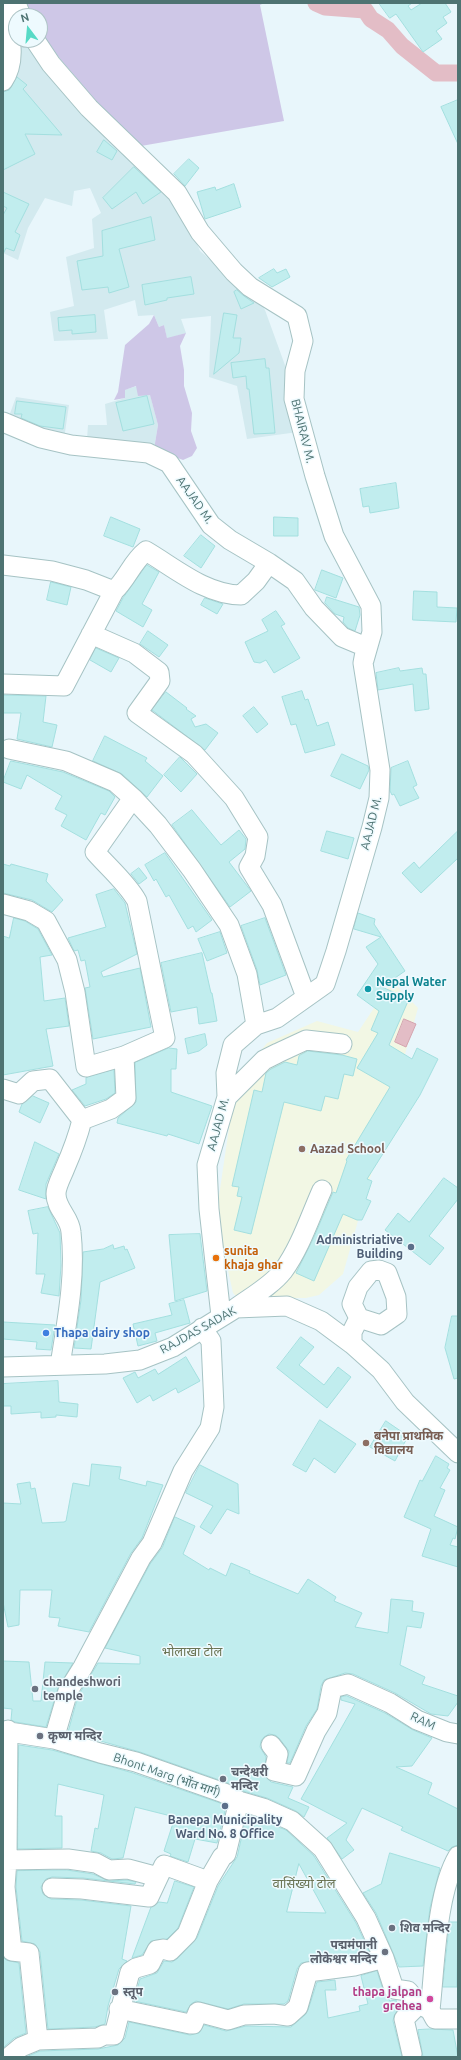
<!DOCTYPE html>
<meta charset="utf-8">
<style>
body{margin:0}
#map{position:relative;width:461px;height:2060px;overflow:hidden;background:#e8f6fb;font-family:Ubuntu,sans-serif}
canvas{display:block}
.frame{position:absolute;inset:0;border:4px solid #4e7372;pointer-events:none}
.north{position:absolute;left:8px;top:8px;width:40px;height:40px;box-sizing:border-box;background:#eefafe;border:1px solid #aec4c6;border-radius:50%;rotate:344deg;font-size:11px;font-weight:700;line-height:16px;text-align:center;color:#4e7372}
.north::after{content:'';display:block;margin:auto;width:14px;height:18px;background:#57dac6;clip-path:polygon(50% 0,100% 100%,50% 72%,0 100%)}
</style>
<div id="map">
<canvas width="461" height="2060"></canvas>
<div class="frame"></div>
<div class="north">N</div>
</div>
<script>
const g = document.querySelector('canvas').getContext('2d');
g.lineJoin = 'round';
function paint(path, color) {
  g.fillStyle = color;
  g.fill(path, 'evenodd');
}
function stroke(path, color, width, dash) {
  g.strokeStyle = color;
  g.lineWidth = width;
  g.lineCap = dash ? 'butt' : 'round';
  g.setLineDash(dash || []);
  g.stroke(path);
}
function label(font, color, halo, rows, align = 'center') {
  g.font = font + ' Ubuntu,"Noto Sans Devanagari",sans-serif';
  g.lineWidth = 3;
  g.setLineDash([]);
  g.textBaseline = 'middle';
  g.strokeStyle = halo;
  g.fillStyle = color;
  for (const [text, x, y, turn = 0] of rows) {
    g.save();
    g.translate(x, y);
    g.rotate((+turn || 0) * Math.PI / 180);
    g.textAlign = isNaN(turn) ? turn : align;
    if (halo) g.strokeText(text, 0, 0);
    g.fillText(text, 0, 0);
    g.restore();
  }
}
const residential = new Path2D(`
 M20,40H30L186,217L200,251L218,266L246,284L265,310L286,368L298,432L247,439L237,386L209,377L211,316L181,319L186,333L167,339L164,325L159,327L154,315L138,316L135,300L104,310L108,339L54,341L50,312L74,306L66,257L94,248L92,219L101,213L90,188L74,191L72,206L45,198L28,228L18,260L3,253V86Z
 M137,386L150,394L158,425L154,449L87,439L88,425H107L105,404L125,398L124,390Z
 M16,397L69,405L64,439L8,419Z`);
const education = new Path2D(`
 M392,981L418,1008L343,1274L319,1295L306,1298H263L243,1303L233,1293L216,1216L236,1081L267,1043L317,1021L358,1032Z`);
const green = new Path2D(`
 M24,3H264L260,5L284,121L141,146L102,108L61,60L40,33V16H30Z
 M308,3H341L348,6C353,3 357,2 363,5L361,13L354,14L344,11H327Z
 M154,315L159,327L164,325L167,338L186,333L180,346L184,370V386L192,413L191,431L197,448L192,456L183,460L154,449L158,425L150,395L138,396L136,386L125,390V398L114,400L118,392L125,345L149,324Z`);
const water = new Path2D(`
 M404,1019L416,1024L406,1047L395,1042Z`);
const canal = new Path2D(`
 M316,3L325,7L365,10L371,19L388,30L402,46L436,73H458`);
const building = new Path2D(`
 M379,3H412L408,6L411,10L422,3H445L451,12L443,17L447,23L436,31L442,39L423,52L396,14L390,18Z
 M17,77L27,85L23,89L62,135L25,134L35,154L3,170V92L9,90Z
 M458,100V144L441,107Z
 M104,140L117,151L112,160L97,152Z
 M189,159L199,168L185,186L174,174Z
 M134,167L161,192L143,204L136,192L112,209L103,198Z
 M234,184L241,207L205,219L197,192L215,187L216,190Z
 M3,192L29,204L15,232L20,235L14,251L6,248L3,254V215L7,208L3,206Z
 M151,217L155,240L119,249L129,287L109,293L108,287L82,290L77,261L103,256L102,231Z
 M274,269L277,273L286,269L290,277L272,287L259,278Z
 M191,277L194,294L167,298V300L145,305L142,285Z
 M237,290L244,296L254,303L241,309L234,292Z
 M224,313L237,315L233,338H241L239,353L214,374Z
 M95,315L96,332L72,334V330L59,331L58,318Z
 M265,359L266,368H269L275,433L254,434L249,389H247L246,376L233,378L231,363Z
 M147,396L154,424L123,431L116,403Z
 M17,401L66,407L63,429L40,426L21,418L22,414H15Z
 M396,483L399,508L370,513L369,506L363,507L360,489Z
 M111,517L140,529L133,547L104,536Z
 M274,517L298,518V536H274Z
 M201,535L215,546L201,568L184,556Z
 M147,565L159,572L142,604L152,610L143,627L116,611L123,598Z
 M322,570L343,578L336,598L315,590Z
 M51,582L71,587L67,605L47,600Z
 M414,591L437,592V607L457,608L456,622L413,620Z
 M327,597L359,607L360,615L355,631L348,628L343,622L344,617L335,614L325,603Z
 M205,598L223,604L217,614L201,605Z
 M276,611L285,624L281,626L300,658L274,673L266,660L260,663L254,662L245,642L268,631L262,620Z
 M148,631L168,645L159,657L140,644Z
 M96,648L119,658L111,672L90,660Z
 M399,668L400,671L422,668L423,674H426L429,709L415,711L413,684L378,690L376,673Z
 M302,691L305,700L308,699L317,726L328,722L335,745L305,753L296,724L291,725L282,697Z
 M166,692L187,708L186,709L196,716L191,719L195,727L206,724L218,733L205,750L152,710Z
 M3,695L46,696L43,722L57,725L52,747L17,739L21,713H3Z
 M254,707L268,724L257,733L243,716Z
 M105,736L147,758L145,761L163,776L147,797L122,774L93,761Z
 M342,754L368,766L369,770L360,789L331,776Z
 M180,757L197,774L181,792L164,775Z
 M11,761L63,772L109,791L115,797L105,815L101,813L86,840L61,826L67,815L55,809L62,796L27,775L21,789L3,782Z
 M408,761L417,785L413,787L419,798L400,806L394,794L392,795L390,791L391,768Z
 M192,810L221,845L239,830L246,839L245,849L229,862L251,891L230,907L172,825Z
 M327,831L354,838L348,859L321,851Z
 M458,831V858L421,893L402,873L414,862L419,868Z
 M165,853L212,920L196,932L193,926L188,929L169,895L166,897L156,879L154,881L145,865Z
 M3,864L10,866L11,864L48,874L46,881L63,900L52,912L32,900L3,893Z
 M139,868L147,878L139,884L131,874Z
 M114,889L125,903L137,954L101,972L103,977L140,968L151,1027L93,1039L85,988L90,987L85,960L81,961L78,950L74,951L68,938L106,927L96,895Z
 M358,913L375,919L374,924L405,971L382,987L409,999L389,1045L412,1059L417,1048L438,1059L420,1095L367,1179L372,1181L366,1199L371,1201L362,1220H357L343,1214L314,1281L296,1273L314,1237L333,1192L336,1193L347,1161L346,1160L390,1087L357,1068L378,1033L371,1030L379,1011L357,995L378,964L366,947L381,937L354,929Z
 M14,918L25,921L38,929L52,955L40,957L44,1001L65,998L69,1026L46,1029L53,1066L3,1075V936L9,938Z
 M265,918L286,975L260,985L257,970L241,926Z
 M220,932L227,953L207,961L198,939Z
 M202,953L211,993H212L217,1021L199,1024L197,1007L171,1012L161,963Z
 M205,1034L207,1045L199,1051L188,1054L185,1039Z
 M169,1048L177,1049L176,1069H171V1092L212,1106L199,1144L168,1134L167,1136L117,1123L118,1118L136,1102L135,1063Z
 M308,1051L342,1055L357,1059L353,1076L344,1074L338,1099L325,1096L321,1111L284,1102L251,1234L234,1230L242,1197L237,1196L239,1187L232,1186L254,1090L262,1092L266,1073L271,1069L285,1062L297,1065L299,1056Z
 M114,1070L115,1093L106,1099L85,1106L72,1090L86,1084V1078Z
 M33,1096L49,1103L40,1123L19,1112L22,1104Z
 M35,1142L59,1154L46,1184V1199L19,1190Z
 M444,1178L458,1188V1199L429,1236L444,1248L430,1265L385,1230L398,1213L409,1222Z
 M48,1207L60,1233L61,1265L59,1296L41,1293L45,1274H36L38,1233L33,1234L28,1211Z
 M200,1234L207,1291L175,1301L169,1235Z
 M113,1245L114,1249L124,1246L125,1250L127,1249L135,1268L100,1282L91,1349L74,1348L81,1300L83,1252L103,1249Z
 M184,1300L190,1323L155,1333L157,1341L138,1346L133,1324L172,1315L169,1304Z
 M452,1316H458V1378L454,1379L445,1348Z
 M3,1322L55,1325L51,1350L36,1349L37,1342L3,1339Z
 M301,1337L314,1347L299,1365L324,1385L338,1367L351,1377L327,1408L277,1368Z
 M186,1357L200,1381L178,1393L176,1388L153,1401L150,1395L137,1403L123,1378L135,1372L138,1378L155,1369L158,1374Z
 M58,1381L59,1402L78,1404L77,1417L56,1415V1417L41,1418V1412L11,1414V1406H3V1384Z
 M320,1420L356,1444L335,1473L314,1458L306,1472L293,1465Z
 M386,1421L408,1436L395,1461L370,1447Z
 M436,1456L449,1464L447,1468L450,1470L440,1488L445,1490L434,1516L458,1527L455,1539L453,1538L450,1545L458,1547V1567L422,1556L431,1529L404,1517L420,1480L422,1481Z
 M92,1464L121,1467L119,1479L146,1486L147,1481L163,1485L142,1538L131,1553L89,1632L58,1626L60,1618L49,1617L52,1590H20L19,1625L8,1627L3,1602V1503L21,1504L17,1484L30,1482L31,1489L35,1488L42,1523L64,1522L66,1521L73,1483L89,1486Z
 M200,1465L238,1484L239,1514L227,1509L211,1534L200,1527L213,1506L186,1493Z
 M175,1517L195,1526L183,1554L209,1570L210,1568L226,1576L231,1563L250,1571L249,1573L298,1594L308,1579L336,1597L334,1601L362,1613L355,1627L388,1633L391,1599L413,1601L412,1611L424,1613L421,1628L407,1626L400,1665L425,1677L422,1684L458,1696V1702L448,1716L431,1714L395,1693L353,1674L345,1673L324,1680L321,1686L317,1709L306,1726L290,1763H287L289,1751L279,1738L275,1735L269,1734L264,1737L261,1741L260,1747L266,1757L264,1775L271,1782L293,1787L288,1798L309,1807L304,1817L296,1811L267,1798L243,1791L228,1783L140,1752L68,1732L78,1696L98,1663L140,1664V1656L105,1648L150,1564L162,1548Z
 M3,1661L29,1662L33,1701H41L45,1662L73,1663L58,1688L46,1727L15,1722L11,1720L12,1709L3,1708Z
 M347,1696L385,1713L413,1730L432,1738L412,1766L396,1767L432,1783L428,1794L458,1809V1845L452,1847L448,1851L401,1830L403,1827L362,1808L346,1840L354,1850L342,1859L327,1838L347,1823L301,1799L355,1704L341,1700V1697Z
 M19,1745L52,1750L133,1773L220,1803L226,1807L217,1843L195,1839L188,1862L170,1856L171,1854L164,1851L175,1817L135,1807L123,1858L112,1859L101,1853L91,1851L95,1828L98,1829L104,1795L58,1784L55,1816H62V1848L18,1849Z
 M247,1815L286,1830L314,1856L356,1923L369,1951L301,1963L297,1969L288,2001L284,2004H244L228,2009L196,2001L191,2004L186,2012L134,2001L140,1979L157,1973L164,1961L172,1962L177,1959L197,1938L218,1886L237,1857ZM299,1864L326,1913L287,1912Z
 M390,1853L440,1868L430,1908L423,1966L399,1967L376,1913L363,1893L381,1884Z
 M67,1870L93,1874L109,1881L127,1880L136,1882L135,1884L83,1878L52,1877L46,1879L41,1887L43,1894L51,1899L81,1900L131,1906L122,1959L127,1961L119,1969L108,2006L105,2024L95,2027L48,2029L40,1952L35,1944L22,1941L16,1887L17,1871Z
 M175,1881L194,1887L178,1928L167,1939L151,1941L142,1955L132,1958L151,1907L159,1902L167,1903Z
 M450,1922H458L457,1987H443Z
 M3,1957L6,1960L19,1963L26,2033L14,2038L3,2048Z
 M377,1971L384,1993L390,2001L396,2000L398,2009L394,2016L393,2021L402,2057H26L40,2051L98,2049L118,2045L125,2038L129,2022L190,2035L199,2033L204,2025L226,2031L246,2026L291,2027L305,2015L308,2010L317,1982L335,1980L336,1990H325L328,2018L360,2011L359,2006L368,2004L361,1976Z
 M430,2029L453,2030L458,2057H423L418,2030Z`);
const minor = new Path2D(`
 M16,3L21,16
 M3,9C9,32 18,59 3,81
 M35,40L51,64L89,108L177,193L200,232L234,272L250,287L297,316L303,341L295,371L294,399L315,476L334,536L371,606L372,632L364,660
 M3,422L41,438L71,445L148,453L169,463L211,525L230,540L269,563L295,581L314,608L342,637L366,647L363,663L380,770L379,798L372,827L336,951L325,984L277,1018L256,1025L233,1045L226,1073L227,1097L207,1165L209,1209L221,1316
 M3,565L52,571L86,580L114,591
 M91,634L134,653L159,672L160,681L137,713L194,754L234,798L258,837L255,856L249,867L272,905L306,997
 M3,684L64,686L114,591C127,579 132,562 146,551C175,568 206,595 241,595L256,581L269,563
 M133,798L158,825L192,870L229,925L247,974L256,1025
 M3,904L29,911L46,921L67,960L75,992L86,1067L124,1056L165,1038L137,901C127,883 109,868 95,852L133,798L115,782L66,761L9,749
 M3,1089L19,1094L33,1081L50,1079L82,1120C78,1136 72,1152 65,1168C62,1176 56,1186 56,1194C56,1209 70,1217 71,1232C76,1276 67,1321 60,1365
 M227,1097L264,1060L278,1053L306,1040L342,1044
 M82,1120L111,1109L126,1098L124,1056
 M236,1308C251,1297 271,1286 283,1271C300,1248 310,1217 322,1190
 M352,1344V1332L359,1318L352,1304L358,1287L371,1271L379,1270L387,1273L396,1297L397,1314L381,1325L359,1318
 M3,1367L105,1364L140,1360L173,1347L236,1308L287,1306L321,1321L352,1344L381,1370L405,1402L458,1453
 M8,1730L7,1860L5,1887L12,1951L29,1953L38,2040L21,2047L9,2057
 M3,1731L54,1739L100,1753L136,1762L224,1793L239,1801L263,1808L292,1821L323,1849L366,1918L384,1958L394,1989L408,1991L419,2004L430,2010L435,2019H458
 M54,1739L68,1691L83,1667L141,1558L152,1543L183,1471L210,1428L214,1407L211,1341L202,1328
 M271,1745L278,1754L274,1771L296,1776L316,1731L327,1713L332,1688L348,1684L390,1703L417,1720L447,1732L458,1734
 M7,1860L68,1859L96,1863L109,1870L128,1869L158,1877
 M52,1888L82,1889L149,1897L164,1865L208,1881
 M119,2009L190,2024H193L198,2012L228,2020L244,2015L274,2014L288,2016L298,2007L308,1972L354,1966L384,1958
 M430,2010C435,1966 436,1893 458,1856
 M38,2040L98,2038L104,2035H114L130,1972L136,1968L150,1964L157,1950L163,1949L170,1951L187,1934L208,1881L222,1857L226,1854L239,1801
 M412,2054L404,2019L419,2004`);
const markers = [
 [368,989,4,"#0f9aa8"],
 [302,1149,4,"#8d6e63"],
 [411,1247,4,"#5c6f8a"],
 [216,1258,4,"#e8710a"],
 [46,1333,4,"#3f7fe0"],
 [366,1443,4,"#8d6e63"],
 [35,1689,4,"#6b7280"],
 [40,1736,4,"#6b7280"],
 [223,1779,4,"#6b7280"],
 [225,1806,4,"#5c6f8a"],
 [392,1928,4,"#6b7280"],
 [385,1952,4,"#6b7280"],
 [115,1992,4,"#6b7280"],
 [430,1999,4,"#d1479c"]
];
const streetNames = [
 ["BHAIRAV M.",303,431,76],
 ["AAJAD M.",195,500,55],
 ["AAJAD M.",371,823,-76],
 ["AAJAD M.",218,1124,-75],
 ["RAJDAS SADAK",198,1330,-29],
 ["RAM",423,1721,25],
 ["Bhont Marg (भाेंत मार्ग)",167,1775,19]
];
const cultureNames = [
 ["Nepal Water",376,982],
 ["Supply",376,996]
];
const educationNames = [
 ["Aazad School",310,1149],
 ["बनेपा प्राथमिक",374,1436],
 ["विद्यालय",374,1450]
];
const serviceNames = [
 ["Administriative",403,1240],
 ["Building",403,1254],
 ["Banepa Municipality",225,1820,"center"],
 ["Ward No. 8 Office",225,1834,"center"]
];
const foodNames = [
 ["sunita",224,1251],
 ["khaja ghar",224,1265]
];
const shopNames = [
 ["Thapa dairy shop",54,1333]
];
const worshipNames = [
 ["chandeshwori",43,1682],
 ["temple",43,1696],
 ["कृष्ण मन्दिर",48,1736],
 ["चन्देश्वरी",231,1772],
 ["मन्दिर",231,1786],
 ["शिव मन्दिर",400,1928],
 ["पद्ममंपानी",377,1945,"right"],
 ["लोकेश्वर मन्दिर",377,1959,"right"],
 ["स्तूप",123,1992]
];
const hotelNames = [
 ["thapa jalpan",422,1992],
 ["grehea",422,2006]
];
const neighbourhoodNames = [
 ["भोलाखा टोल",192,1652],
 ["वासिंख्यो टोल",304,1884]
];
paint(residential, '#d3eaef');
paint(education, '#f2f7e4');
paint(green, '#cec7e7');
paint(water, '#e3bdc6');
stroke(water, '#d4a4af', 1);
stroke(canal, '#e3bdc6', 17);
paint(building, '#c1edee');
stroke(building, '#a3dfdf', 1);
stroke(minor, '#a6c3c4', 21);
stroke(minor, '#fff', 19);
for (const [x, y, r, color] of markers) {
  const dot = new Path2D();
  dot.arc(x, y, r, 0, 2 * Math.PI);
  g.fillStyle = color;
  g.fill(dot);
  stroke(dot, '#eefafe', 1.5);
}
label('12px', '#4e7372', '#eefafe', streetNames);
label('bold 12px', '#0d838f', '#eefafe', cultureNames, 'left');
label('bold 12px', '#785e54', '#eefafe', educationNames, 'left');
label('bold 12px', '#4e5e75', '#eefafe', serviceNames, 'right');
label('bold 12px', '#c56008', '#eefafe', foodNames, 'left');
label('bold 12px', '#366cbe', '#eefafe', shopNames, 'left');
label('bold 12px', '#5b616d', '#eefafe', worshipNames, 'left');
label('bold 12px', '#b23c85', '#eefafe', hotelNames, 'right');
label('13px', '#6b7454', '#eefafe', neighbourhoodNames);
</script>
